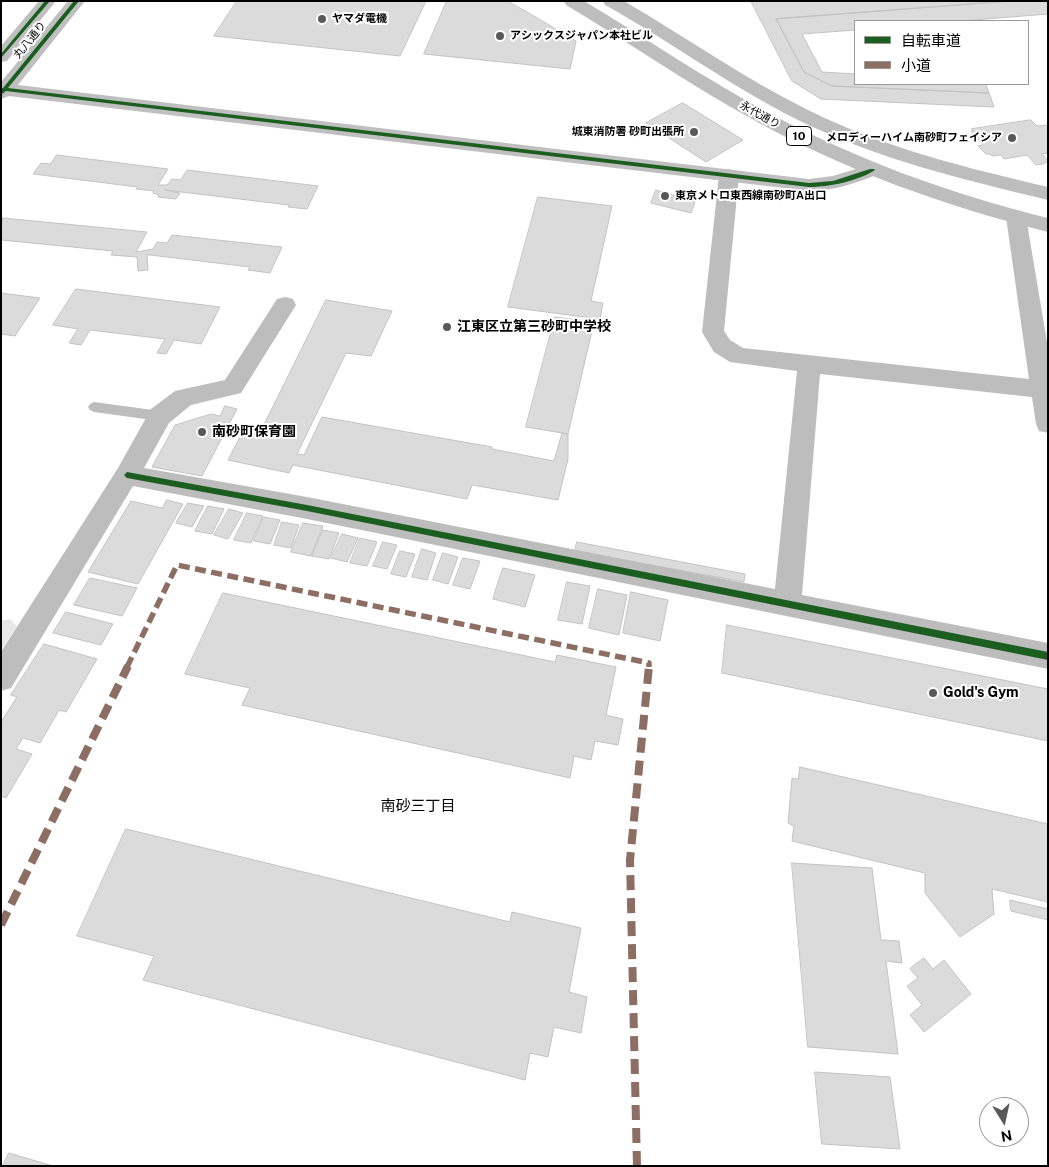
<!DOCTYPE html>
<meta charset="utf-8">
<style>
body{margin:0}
#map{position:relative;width:1049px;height:1167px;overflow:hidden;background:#fff;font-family:"Public Sans","Noto Sans JP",sans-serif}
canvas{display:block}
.frame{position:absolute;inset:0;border:2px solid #000;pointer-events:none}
.legend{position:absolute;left:854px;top:20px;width:175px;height:65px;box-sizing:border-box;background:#fff;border:1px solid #999;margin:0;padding:6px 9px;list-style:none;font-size:15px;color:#000}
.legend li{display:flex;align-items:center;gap:10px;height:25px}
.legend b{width:25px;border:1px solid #999}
.north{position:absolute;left:979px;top:1097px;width:50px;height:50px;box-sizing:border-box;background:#fff;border:1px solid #999;border-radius:50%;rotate:170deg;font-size:14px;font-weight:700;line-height:20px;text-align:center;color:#000}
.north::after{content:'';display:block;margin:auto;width:18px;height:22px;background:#595959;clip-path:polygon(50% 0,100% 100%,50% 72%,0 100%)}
</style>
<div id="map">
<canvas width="1049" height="1167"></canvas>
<div class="frame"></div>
<ul class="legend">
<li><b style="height:6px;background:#1b5e20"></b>自転車道</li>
<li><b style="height:6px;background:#8d6e63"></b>小道</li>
</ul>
<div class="north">N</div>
</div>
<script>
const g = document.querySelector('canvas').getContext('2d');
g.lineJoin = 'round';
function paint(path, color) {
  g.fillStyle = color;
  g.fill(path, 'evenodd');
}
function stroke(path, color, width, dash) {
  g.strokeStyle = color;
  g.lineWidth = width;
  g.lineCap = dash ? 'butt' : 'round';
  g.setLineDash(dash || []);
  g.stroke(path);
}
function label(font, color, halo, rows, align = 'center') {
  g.font = font + ' "Public Sans","Noto Sans JP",sans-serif';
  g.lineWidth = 4;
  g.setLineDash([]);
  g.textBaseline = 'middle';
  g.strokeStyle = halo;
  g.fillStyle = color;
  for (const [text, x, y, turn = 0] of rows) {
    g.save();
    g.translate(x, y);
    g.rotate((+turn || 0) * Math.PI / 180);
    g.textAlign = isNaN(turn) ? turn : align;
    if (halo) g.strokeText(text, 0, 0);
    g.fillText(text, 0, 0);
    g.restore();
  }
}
const green = new Path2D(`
 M10,619L17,626L1,651V621Z`);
const building = new Path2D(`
 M237,1H426L400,56L214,36Z
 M447,1H507L527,12L576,41L570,69L424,54Z
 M751,1H1010L776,19L804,72L832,86L989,93L994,107L821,99L792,81Z
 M1010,1H1048V14L961,21H855V30L802,34L822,72L855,74V84H986L989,93L832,86L804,72L776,19Z
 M683,103L743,140L706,162L646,123Z
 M1031,120L1037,126L1048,125V153L1042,154L1048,161L1043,164L1036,165L1027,155L1004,159L1001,155L992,156L990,154H986L978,146L983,145L971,131L973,130L972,129Z
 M57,155L168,169L158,185H167L172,179L181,180L187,170L318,186L307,209L288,207L289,205L165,190L180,193L176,199L158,197L159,195L153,193L154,191L136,189L138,187L33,174L41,163L50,164Z
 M656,190L695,202L691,213L651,203Z
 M538,197L612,206L591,301L603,303L600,319L508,307Z
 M3,218L147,232L136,252L153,249L157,242L167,243L172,235L282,247L270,273L248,270L250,267L150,255H147L148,270L138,271L137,257L111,255L113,251L1,240Z
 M76,289L220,307L201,344L174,340L166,354L157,353L165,339L90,330L81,345L69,343L78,329L53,325Z
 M1,293L40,298L15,336L1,334Z
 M326,300L392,311L371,356L346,353L297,454L304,455L322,417L492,447V449L554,461L562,433L568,434V459L558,500L472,485L467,499L293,465L289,473L228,460L246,425L262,428Z
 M555,317L594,322L568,434L526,427Z
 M225,406L237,409L202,476L152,467L175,425L211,414L220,416Z
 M167,500L183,504L138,584L88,572L131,501L162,508Z
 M188,503L204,506L192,527L176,523Z
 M208,506L224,509L212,534L195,531Z
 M229,509L243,513L228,539L214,535Z
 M247,513L263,516L251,543L234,540Z
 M264,517L280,520L270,544L254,541Z
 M282,522L299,525L291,548L274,545Z
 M303,523L323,526L311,556L291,552Z
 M323,530L339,533L329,559L312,556Z
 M342,534L358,538L347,562L331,558Z
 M360,538L377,542L367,566L350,563Z
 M383,542L397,545L387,569L373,566Z
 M577,542L745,574L744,582L575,551Z
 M422,549L436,553L427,580L412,577Z
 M400,551L415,554L406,577L391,574Z
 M443,553L458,557L448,584L433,580Z
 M463,558L480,561L470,589L453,585Z
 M503,568L535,575L525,607L493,599Z
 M90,578L137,588L122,616L74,605Z
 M567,582L590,586L582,624L558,620Z
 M598,589L627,595L619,635L589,628Z
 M631,592L668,600L660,641L623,633Z
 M223,593L555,662L557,655L616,667L606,715L623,719L618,745L595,741L591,760L574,756L570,778L242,705L250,688L185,674Z
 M66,612L113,624L101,645L53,633Z
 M727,625L1048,689V741L722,673Z
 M44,644L97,659L66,712L59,710L40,743L23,738L16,749L32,754L6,798L1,796V722L17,697L11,695Z
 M800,767L1048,824V902L992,889L994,914L960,937L925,893V873L792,841L794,826L788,823L792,778L798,779Z
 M126,829L510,922L512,912L581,928L569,992L587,997L581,1033L554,1027L548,1057L530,1053L525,1080L143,980L154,956L77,936Z
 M792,863L872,868L881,940L899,941L902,963L886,961L898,1054L808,1047Z
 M1010,900L1048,909V920L1011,911Z
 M924,958L933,969L944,960L971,994L924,1032L910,1015L922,1005L907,986L918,978L910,969Z
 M815,1072L890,1077L900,1149L822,1144Z
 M9,1153L53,1166H3Z`);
const lane = new Path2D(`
 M94,402L160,411L164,413L166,416L164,419L160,421L94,412L90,410L88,407L90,404Z`);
const street = new Path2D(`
 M729,169L736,171L739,175L724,331L730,340L743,348L1029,379L1006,217L1009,212L1016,210L1023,212L1026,217L1048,348V433L1039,431L1036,424L1032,397L820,374L802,595L1048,643V669L307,519L133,486L11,688L1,691V652L118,468L151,409L175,391L225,380L277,299L285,297L293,299L296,305L241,393L191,405L169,423L144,468L307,497L775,589L797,371L730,362L714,352L702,332L719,175L722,171Z`);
const secondary = new Path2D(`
 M39,1H56L7,61L1,62V46Z
 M68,1H85L18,85L809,179L833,176L872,164L879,166L882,170L879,174C856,183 834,191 809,191L9,96L1,99V82Z`);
const primary = new Path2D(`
 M564,1H584C646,38 705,79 769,113C857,160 951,194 1048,218V232C945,206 846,171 754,120C689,85 629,42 566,5Z
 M603,1H624C686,37 745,79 810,111C885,148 967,168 1048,187V200C962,179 876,159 796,119C730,86 670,41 605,5Z`);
const quietFar1 = new Path2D(`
 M127,667L177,565L649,663V667`);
const quiet = new Path2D(`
 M1,925L128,666
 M637,1166L630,860L649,666`);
const cycleway = new Path2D(`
 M45,1H50L1,58V54Z
 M74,1H79L8,88L809,183L833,181L870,169H874L875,170C858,181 829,187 809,187L6,91L1,95V88H3Z
 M127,472L307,505L1048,652V660L307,511L127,478L124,475Z`);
const markers = [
 [322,19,5,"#595959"],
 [500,36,5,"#595959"],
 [694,132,5,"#595959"],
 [1012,138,5,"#595959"],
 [665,196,5,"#595959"],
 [447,327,5,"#595959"],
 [202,432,5,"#595959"],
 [933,693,5,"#595959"]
];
const farPoinames = [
 ["ヤマダ電機",332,19],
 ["アシックスジャパン本社ビル",510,36],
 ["城東消防署 砂町出張所",684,132,"right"],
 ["メロディーハイム南砂町フェイシア",1002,138,"right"],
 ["東京メトロ東西線南砂町A出口",675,196]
];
const farStreetnames = [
 ["丸八通り",30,40,-51],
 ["永代通り",760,115,29]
];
const shields = [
 [799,136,25]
];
const shieldNames = [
 ["10",799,136]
];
const poiNames = [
 ["江東区立第三砂町中学校",457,327],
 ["南砂町保育園",212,432],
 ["Gold's Gym",943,693]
];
const neighbourhoodNames = [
 ["南砂三丁目",418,806]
];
paint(green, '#e8e8e8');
paint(building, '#dbdbdb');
stroke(building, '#c3c3c3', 1);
paint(lane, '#bdbdbd');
paint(street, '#bdbdbd');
paint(secondary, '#bfbfbf');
paint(primary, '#bdbdbd');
stroke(quietFar1, '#8d6e63', 5.5, [11, 5.5]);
stroke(quiet, '#8d6e63', 8, [15, 8]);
paint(cycleway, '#1b5e20');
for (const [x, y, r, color] of markers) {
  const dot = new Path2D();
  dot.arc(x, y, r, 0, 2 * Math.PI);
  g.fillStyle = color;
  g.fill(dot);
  stroke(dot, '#fff', 2);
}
label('bold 11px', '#000', '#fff', farPoinames, 'left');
label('11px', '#000', '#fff', farStreetnames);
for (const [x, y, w] of shields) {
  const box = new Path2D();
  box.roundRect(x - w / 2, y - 9.5, w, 19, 4);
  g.fillStyle = '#fff';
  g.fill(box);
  stroke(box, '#000', 1);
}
label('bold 12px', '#000', null, shieldNames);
label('bold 14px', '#000', '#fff', poiNames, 'left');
label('15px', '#000', '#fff', neighbourhoodNames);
</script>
